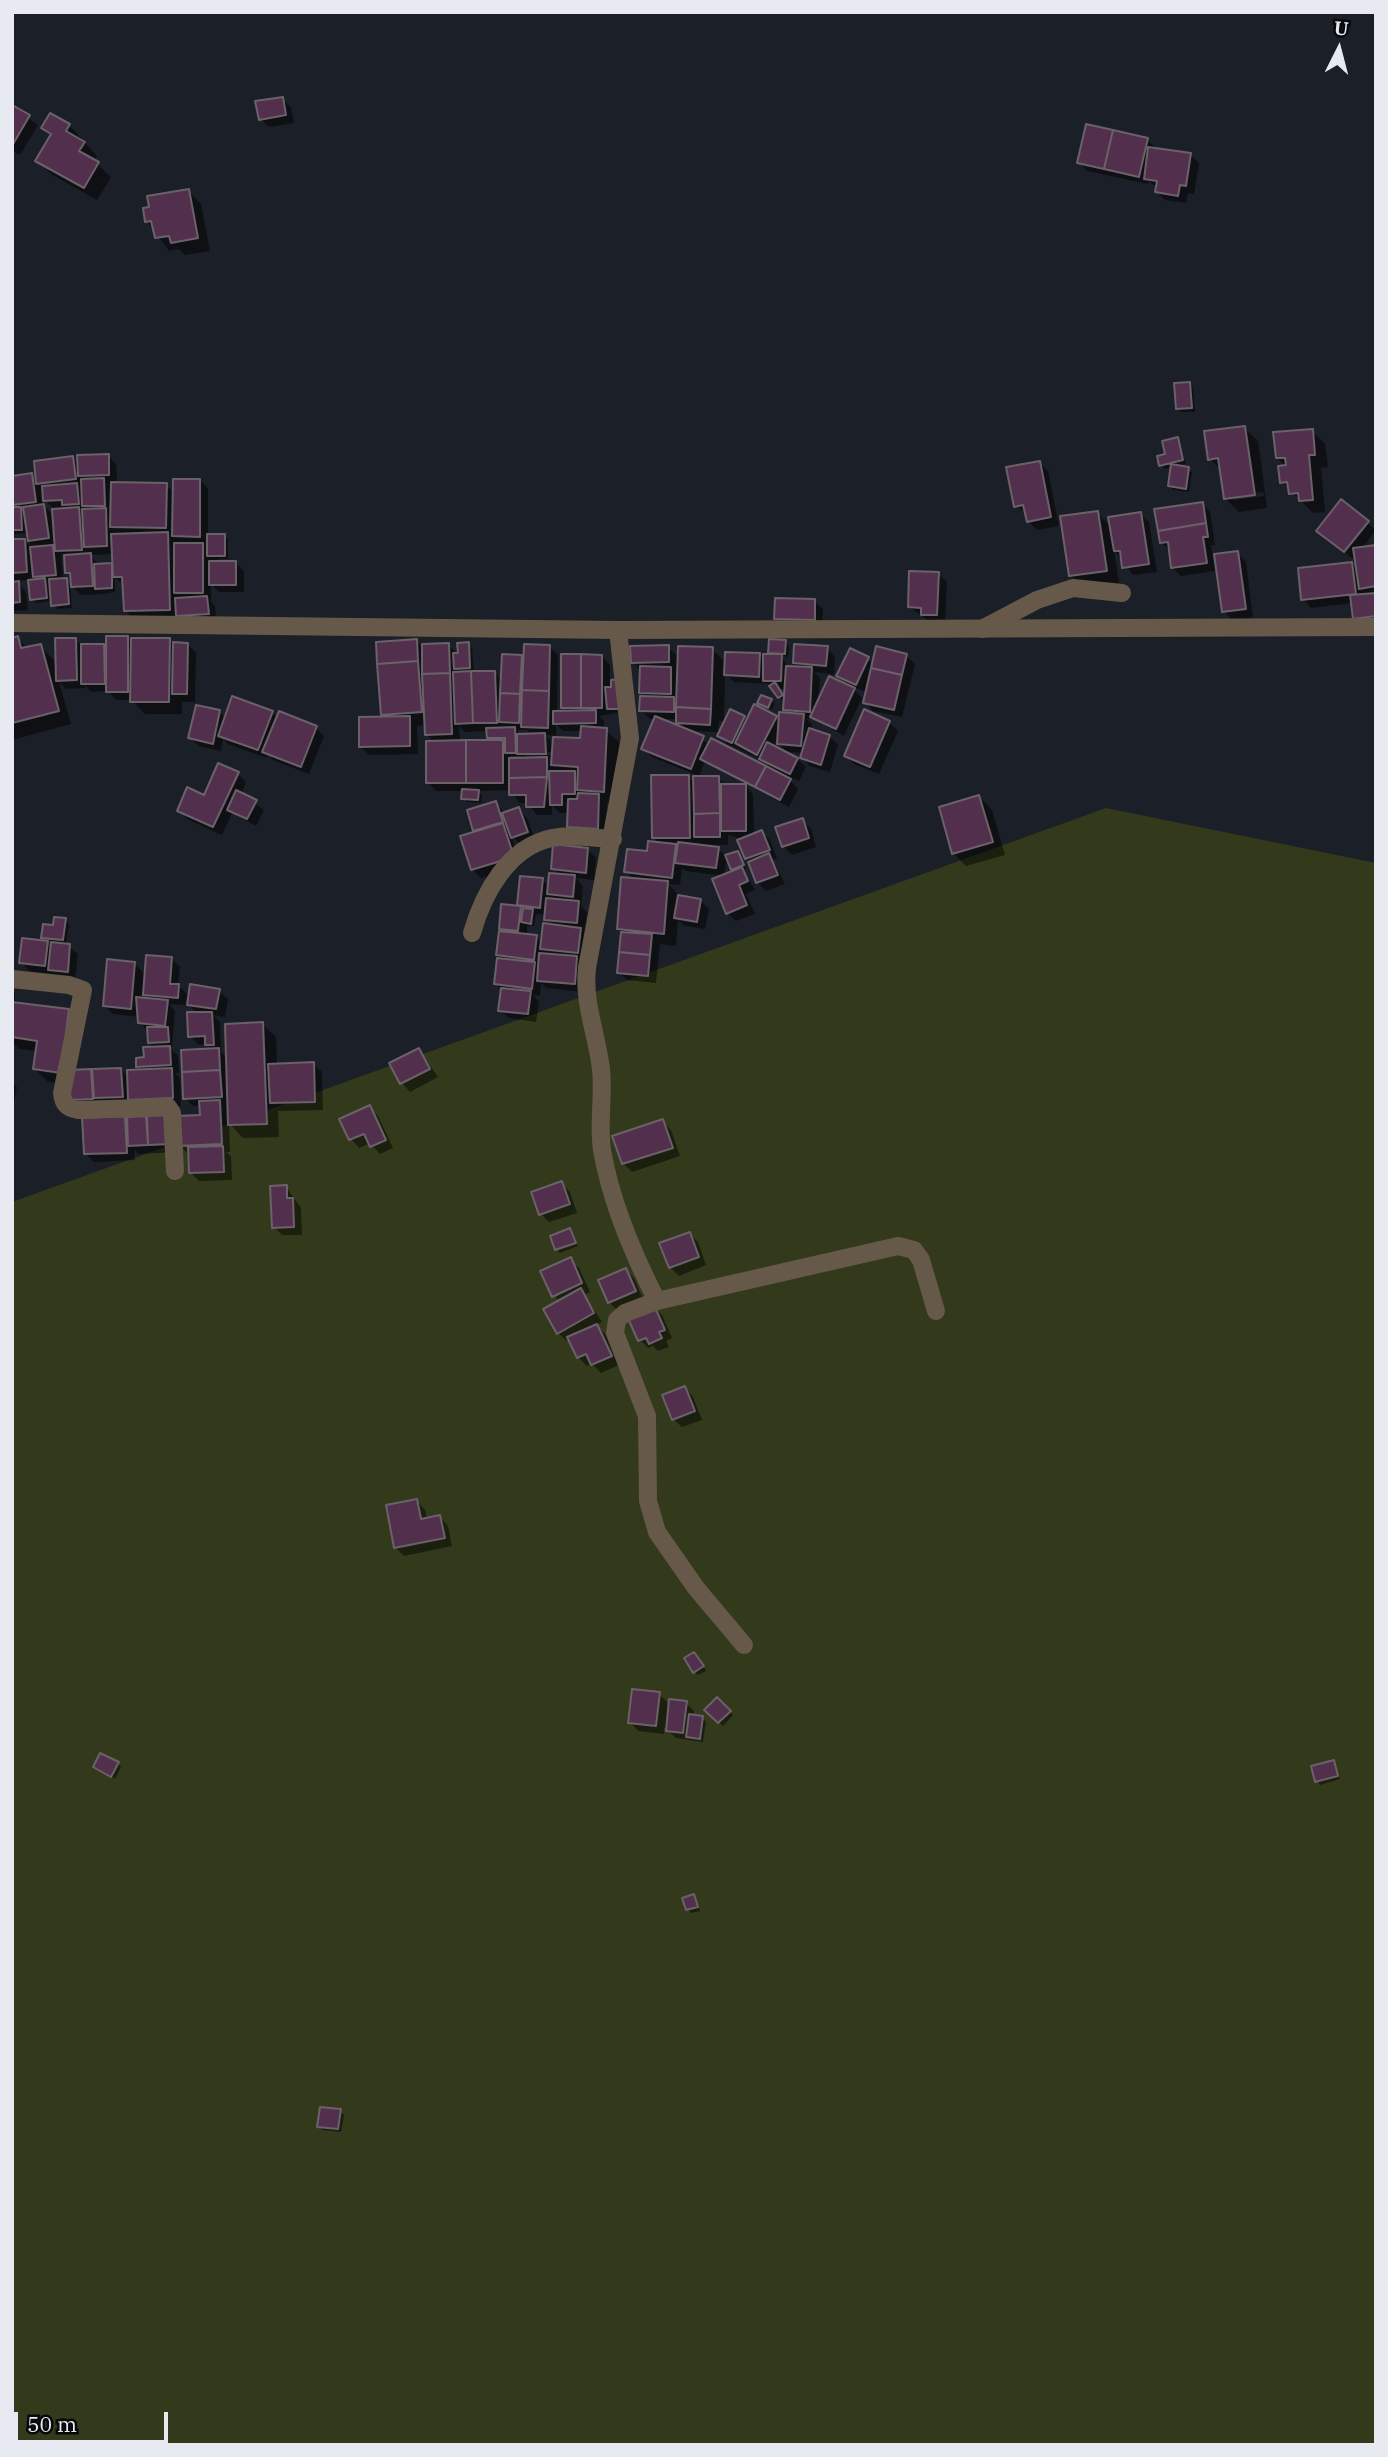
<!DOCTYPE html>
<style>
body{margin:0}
#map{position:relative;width:1388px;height:2457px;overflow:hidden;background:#1b1f27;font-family:"IBM Plex Serif",serif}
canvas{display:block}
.frame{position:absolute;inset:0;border:14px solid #e7eaf0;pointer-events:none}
.north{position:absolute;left:1304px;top:14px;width:70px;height:70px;-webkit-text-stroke:5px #07090c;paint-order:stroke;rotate:6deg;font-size:19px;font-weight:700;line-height:28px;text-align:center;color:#e7eaf0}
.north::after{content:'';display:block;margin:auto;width:24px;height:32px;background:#e7eaf0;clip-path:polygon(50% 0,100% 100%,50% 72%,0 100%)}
.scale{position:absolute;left:14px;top:2412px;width:154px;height:32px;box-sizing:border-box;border:4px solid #e7eaf0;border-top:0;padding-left:9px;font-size:21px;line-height:24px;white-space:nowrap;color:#e7eaf0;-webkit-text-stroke:5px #07090c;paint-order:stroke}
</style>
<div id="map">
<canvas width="1388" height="2457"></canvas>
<div class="frame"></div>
<div class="north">U</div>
<div class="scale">50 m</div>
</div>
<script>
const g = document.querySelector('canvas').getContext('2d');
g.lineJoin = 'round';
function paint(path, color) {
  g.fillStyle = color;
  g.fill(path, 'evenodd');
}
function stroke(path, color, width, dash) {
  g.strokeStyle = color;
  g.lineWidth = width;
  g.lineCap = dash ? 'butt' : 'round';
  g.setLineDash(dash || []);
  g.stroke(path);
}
const green = new Path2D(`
 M1106,808L1376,863V2445H12V1202Z`);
const shadow = new Path2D(`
 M282,99L291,107L294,123L269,127L260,119Z
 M12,107L38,125L20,155L12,151Z
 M69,125L97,156L94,161L111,177L97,200L51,174L38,160L52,137L43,128Z
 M1147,140L1156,148L1190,155L1199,163L1194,194L1188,193L1186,203L1165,200L1157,192L1158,188L1148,181V184L1087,171L1079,162Z
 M188,191L201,204L210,251L185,255L179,249L169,251L147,221Z
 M1189,384L1193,387L1195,412H1181L1177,408Z
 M1244,428L1258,441L1267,508L1239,512L1225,498L1221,470L1210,459ZM1263,492L1264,496L1234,500V496Z
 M1312,431L1325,444L1328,467L1321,468L1325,512L1313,513L1282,482L1286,467L1277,458Z
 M1177,439L1186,464L1175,466L1192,472L1189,492L1173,490L1170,486L1172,467L1165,469L1161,465Z
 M108,455L116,464L117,484L166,485L174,493L200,480L208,489V536H224L228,539V559H218V562L236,563L244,571V592H219L211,584V602L215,606L216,622L139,624L125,610L124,586L115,577V592L101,594L81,595L70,584L72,608L57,609L53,601L35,603L31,599L29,580L16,581L26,592L28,610L12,611V509H18L14,504L32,475L38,481L72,458L79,465ZM42,497L54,509L55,517L43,505ZM28,533L30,546L24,541L15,542L14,534ZM61,554L66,559L72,586L63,580ZM114,554V569L111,565H99L90,555Z
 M1040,463L1048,471L1059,526L1037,530L1028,521L1027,514L1016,506Z
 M1341,502L1376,530L1362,549L1376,547V615L1360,617V620L1376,618V625L1363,627L1355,618L1353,603L1311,608L1303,599L1300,569L1352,564L1358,570L1356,557L1353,559L1319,531Z
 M1202,504L1210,512L1215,545H1211L1215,571L1181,576L1173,568L1171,552L1161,542Z
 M1097,513L1112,527L1140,514L1149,522L1157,572L1133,575L1114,549L1119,583L1084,589L1071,575Z
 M1237,553L1246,562L1253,617L1232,620L1224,611Z
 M938,574L947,582L945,623H931L910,607Z
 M814,601L823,609L822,628L785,627L776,619Z
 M17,638L28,649L40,646L53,659L56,669L76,640L82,646H104L108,650L127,638L132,643L169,640L173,644H188L196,653L195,702H182V714H145L132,700H116L108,691L91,692L85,685V688L66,689L59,682L71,724L12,740V639Z
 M416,641L421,646L448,645L460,657L468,644L472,648L474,673H495L502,680L521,656L525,660L550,647L558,655L557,712H568L563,707L602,656L610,665V681H619L623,712L599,716L604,721V729L619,742L616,804L607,803L606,836L577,835L569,827V813H560L552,805V815H537L528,803H519L511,790L477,791L482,795L481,803L467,802L463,798V791H436L428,782L434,742L427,735L426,725L417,726L418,754L369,755L361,747L386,718L383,714ZM556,724L563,731H582V740L556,739ZM459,726L465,732L488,731L493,742H460ZM518,730H527L532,735H518ZM545,735H554V744ZM525,752H554V755L525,756ZM510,756H521L525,759L510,760Z
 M785,642L789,646L788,657L781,656L789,668H800L794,663L827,648L835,657L834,674L814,672L820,678L818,703L851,688L839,676L851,650L874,664L906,655L915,664L902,717L873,711L865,702L868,691L865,692L851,686L862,698L844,736L815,719H806L812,724L811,731L829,736L838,745L830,772L810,766L802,758L803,753L787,752L779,744V735L773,747L797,759L806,767L799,781L784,775L798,789L789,807L705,761L699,776L652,757L643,749L656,719H650L641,711L647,698L641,692V671L633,662L668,647L679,658L712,649L726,663L760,655L765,660L774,656L770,652ZM725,673L734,682L769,684L783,701L786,699L779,689H786L785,709L791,715L780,722L776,717L748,721L744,717L719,735L727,744L763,760L774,772L710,745L688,731L718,732L719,721H724ZM658,719H678L686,731Z
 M771,700L775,704L772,710L759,703Z
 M219,712L226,719L272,713L278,718L316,728L324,736L309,774L273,760L268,755L267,758L228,744L223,739L221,751L199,746L190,738Z
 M889,722L898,731L879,774L854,764L846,755Z
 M238,774L246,782L241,794L264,810L256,826L232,813L222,835L187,819L179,810Z
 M688,777L695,783L719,778L726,785H745L753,794L754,835L762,832L770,840L777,858L773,860L785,884L766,891L757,882L738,838L728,835V845H704L718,849L727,857L724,876L686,871L682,868L680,885L668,884L681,897L700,900L709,909L705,929L685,926L678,920L676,946L660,944L656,983L627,980L619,972L622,933L618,929L635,880L626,871L660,844L653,837Z
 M979,797L992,810L1005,855L966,866L953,853Z
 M496,803L505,814L518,809L527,818L535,840L521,845L512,837L521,866L481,878L472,869L476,833L469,811Z
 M802,820L811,829L816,847L792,855L783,846Z
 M588,850L596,858L594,880L576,878L583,886L581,906L587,912L584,934L589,938L586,961L578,960L584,966L582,992L547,988L541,983L540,996L533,995L539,1002L536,1022L509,1018L500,1010L502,991L496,984L503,960L498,955L506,934L501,928L503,906L522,908L519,905L542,880L550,887L560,875L553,868ZM536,914L547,915L546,919L553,926L542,943L536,937L527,936V926H534Z
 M738,853L746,869L743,870L755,890L746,894L755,914L736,921L727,913Z
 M65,920L69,924L66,945L78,954L75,979L29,971L21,962L47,943L52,948L53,942L43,937Z
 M171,958L180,967L178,985L190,997L219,991L228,999L225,1017L213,1015L220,1022L221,1052L228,1059L262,1024L276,1037L277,1065L313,1064L322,1072L323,1110L278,1111L279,1137L243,1138L229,1123L230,1152H226L231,1156L232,1180L199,1181L191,1173L188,1154L178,1143V1152L138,1154L134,1149L135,1160L94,1162L85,1153L124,1118L129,1122V1118L202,1117L201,1106H193L185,1098L212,1050L207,1044L199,1045L190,1036L198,1014L186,1002V1005L169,1004L175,1011L172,1046H168L178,1056L179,1073H175L180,1078L181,1106L80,1108L72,1099L71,1085L48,1082L35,1069L37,1051L19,1049L12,1042V990L15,993L14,1004L69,1011L82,1024L76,1072L121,1069L129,1078L143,1071L138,1066L155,1048L149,1043L148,1031L140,1023V1017L113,1014L104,1006L135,964L146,975ZM142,991L151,1001L141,999Z
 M419,1050L438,1077L410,1092L402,1083Z
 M12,1082L17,1087L13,1107H12Z
 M370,1107L378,1116L393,1148L380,1154L370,1143L359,1148L351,1139Z
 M662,1121L671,1130L680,1156L632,1172L623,1163Z
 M561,1183L570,1192L577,1213L549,1222L541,1214Z
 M286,1187L301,1208L302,1235H282L274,1227Z
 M570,1230L578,1246L560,1253L557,1249Z
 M689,1234L698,1242L706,1265L679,1276L670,1267Z
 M570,1260L579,1268L590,1292L584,1295L602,1322L596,1325L606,1335L619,1365L601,1373L592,1364L587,1366L578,1357L570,1339L567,1341L558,1333L559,1302L543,1272Z
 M626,1270L634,1278L643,1299L618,1311L609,1302Z
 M654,1307L662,1315L672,1338L666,1341L669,1347L658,1351L653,1346L648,1348L640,1340Z
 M685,1388L693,1397L702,1420L682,1427L673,1419Z
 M417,1501L425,1510L427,1519L440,1517L448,1526L452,1546L404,1556L396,1548Z
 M698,1658L706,1671L698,1675L695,1672Z
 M659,1694L670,1705L686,1703L694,1711V1716L706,1721L703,1742L676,1738L664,1727V1734L638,1731L630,1722Z
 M717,1699L733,1715L723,1726L706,1710Z
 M1333,1762L1340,1779L1320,1785L1317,1781Z
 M118,1763L121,1767L115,1779L95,1767Z
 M694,1896L700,1911L691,1913L688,1909Z
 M340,2111L344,2115L341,2132L322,2130L319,2126Z`);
const building = new Path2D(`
 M283,97L286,115L259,120L255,101Z
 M12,105L30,115L12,146Z
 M50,113L70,124L66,131L85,142L79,151L99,162L84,188L35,161L51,134L41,128Z
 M1086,124L1113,130L1104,169L1077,163Z
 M1113,130L1148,138L1139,177L1104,169Z
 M1148,147L1191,153L1186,186L1180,185L1178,196L1155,192L1157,181L1144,179Z
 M189,189L198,238L171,243L169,236L155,238L151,221L145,222L143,208L149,207L147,196Z
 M1190,382L1192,408L1176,409L1174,383Z
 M1245,426L1255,495L1224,499L1218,458L1208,460L1204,431Z
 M1313,429L1315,455H1309L1313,500L1299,501L1298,493L1289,494L1287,482L1280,483L1278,466L1286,465L1285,458H1276L1273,432Z
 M1178,437L1183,460L1159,466L1157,456L1165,454L1162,441Z
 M109,454V475L78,476L77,455Z
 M73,456L76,479L36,484L34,461Z
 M1040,461L1051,517L1027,522L1023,505L1014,507L1006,467Z
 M1171,464L1189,467L1186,489L1168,486Z
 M32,473L36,502L12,505V476Z
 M104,478L105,506H82L81,479Z
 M173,479H200V537L172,536Z
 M111,482L167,483L166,528L110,527Z
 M77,483L79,504L62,505V500L43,501L42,486Z
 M1341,499L1369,521L1344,552L1316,531Z
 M1203,502L1206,523L1158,531L1154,509Z
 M44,504L49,538L28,541L23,507Z
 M12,507H21L22,530H12Z
 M79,507L82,550L55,551L52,509Z
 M106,508L107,546L84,547L82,509Z
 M1098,511L1107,571L1069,576L1060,516Z
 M1141,512L1149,564L1122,568L1120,551H1114L1108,517Z
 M1206,523L1208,537H1203L1207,563L1171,568L1168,542L1160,543L1158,531Z
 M168,532L170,610L124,611L122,577H113L111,534Z
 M207,534H225V556H207Z
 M12,539H25L27,572L12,573Z
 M174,543H203V593H174Z
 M53,545L56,575L33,577L30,547Z
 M1376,545V586L1359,589L1353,548Z
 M1238,551L1246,609L1222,612L1214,554Z
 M91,553L93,586L71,587L70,573H65L64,555Z
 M209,561H236V585H209Z
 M1352,562L1356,594L1301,600L1298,568Z
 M112,563V588L95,589L94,564Z
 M909,571L939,572L937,615H921V608L908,607Z
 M45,578L47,598L30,600L28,580Z
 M67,578L69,604L51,606L49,579Z
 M19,581L20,602L12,603V582Z
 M1376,593V616L1353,619L1350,595Z
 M207,596L209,614L176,616L175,598Z
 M775,598L815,599V620L774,619Z
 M18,636L21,648L41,644L59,711L12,723V638Z
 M106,636H128V692H106Z
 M55,638H76L77,680L56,681Z
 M131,638H170L169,702H130Z
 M417,639L418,661L377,664L376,642Z
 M769,639L786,640L785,654L768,653Z
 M173,642L188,643L187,694H172Z
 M469,642L470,668L454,669L453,653H458L457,643Z
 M449,643L450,673L422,674V644Z
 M81,644H104L105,684H81Z
 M524,644L550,645L549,691L522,690Z
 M794,644L828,646L826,666L793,663Z
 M669,645V662L631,663L630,646Z
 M678,646L713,647L711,709L676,707Z
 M876,646L907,654L902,675L871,668Z
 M850,648L869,657L856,685L836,676Z
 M725,652L760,653L759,677L724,675Z
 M502,654L522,655L520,694L500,693Z
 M561,654H581V708H561Z
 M581,654L602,655V708H581Z
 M763,654H782L781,681H763Z
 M418,661L422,712L381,715L377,664Z
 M640,666L671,667V694L639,693Z
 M786,666L812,667L810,712L783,710Z
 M871,668L902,675L894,710L863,703Z
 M471,671H495L497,723H473Z
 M471,671L473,723L455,724L453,672Z
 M450,673L452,734L425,735L422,674Z
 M829,676L855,688L836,729L810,717Z
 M619,679L620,709H607L605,687H611V680Z
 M775,682L783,695L778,698L769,686Z
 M522,690L549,691L548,728L521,727Z
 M500,693L520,694L519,723L499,722Z
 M761,695L772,699L768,708L757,703Z
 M232,696L273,711L258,750L218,736Z
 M640,696L674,697V712L639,711Z
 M754,704L777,716L757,755L735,743Z
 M196,705L220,710L213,744L188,738Z
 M676,707L711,709L710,725L676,723Z
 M730,709L745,716L732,743L717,736Z
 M864,709L890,721L870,767L844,756Z
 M596,710V723L553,724V711Z
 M279,711L317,726L301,767L262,752Z
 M779,712L804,714L801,746L777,744Z
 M410,716V746L359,747V717Z
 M655,716L704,736L691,769L641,749Z
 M581,726L607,728L604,792L577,790L578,767L551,765L553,737L580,738Z
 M515,727L516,753H505V738H487L486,728Z
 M809,728L830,735L821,765L800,758Z
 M545,733L546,754H517V734Z
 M711,738L766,766L755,787L700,759Z
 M466,740V783H426V741Z
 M466,740H503V783H466Z
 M767,742L798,758L790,774L759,759Z
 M547,757V777L509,778V758Z
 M218,763L239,772L213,827L177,811L187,787L204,795Z
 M766,766L791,779L780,800L755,787Z
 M549,771H575V794H562V805H550Z
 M651,775H689L690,838H652Z
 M693,776H719L720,813L694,814Z
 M547,777L544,807H526V795H509V778Z
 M721,784H746V831H721Z
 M462,789L479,790L478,800L461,799Z
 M236,790L257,800L247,819L227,810Z
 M578,793L599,794L598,829L567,827L568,799H577Z
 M979,795L993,842L952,854L939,807Z
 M496,801L503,822L473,831L467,810Z
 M519,807L528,832L511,838L502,813Z
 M720,813V837H694V814Z
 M803,818L809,838L782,847L775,827Z
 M503,823L514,857L471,870L460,836Z
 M762,830L770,850L745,859L737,840Z
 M648,841L676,844L672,878L624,872L627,849L647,851Z
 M678,842L719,847L716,868L675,863Z
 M553,844L588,848L586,873L551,869Z
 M738,851L744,865L731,870L725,855Z
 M769,853L778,875L756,883L748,862Z
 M742,867L748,881L739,885L747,905L726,914L712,879Z
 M549,873L575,875L573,897L547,894Z
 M520,876L543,878L540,908L517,905Z
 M621,877L668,881L664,934L617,929Z
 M678,895L701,899L697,922L674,918Z
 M546,898L579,901L577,923L544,920Z
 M501,904L521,906L518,931L499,929Z
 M523,908L533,909L531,924L521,922Z
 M54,917L66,918L63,940L41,938L43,924L53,925Z
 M543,923L581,928L578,953L540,949Z
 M499,931L537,935L534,960L496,955Z
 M621,932L652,934L650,955L619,952Z
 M22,938L48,941L45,966L19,963Z
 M51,942L70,944L68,972L48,970Z
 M619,952L650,955L648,976L617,973Z
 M539,953L577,956L575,984L537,981Z
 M146,955L172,957L170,984H179L178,998L143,995Z
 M497,958L535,962L532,989L494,984Z
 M107,959L135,962L131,1009L103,1006Z
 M190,984L220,989L216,1009L187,1005Z
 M501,988L531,991L528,1014L498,1011Z
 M136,997L168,1000L165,1026L138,1023Z
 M12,1002L69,1009L61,1073L33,1069L37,1041L12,1037Z
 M187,1012H212L214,1045H205V1036L188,1037Z
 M263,1022L267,1124L228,1125L225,1024Z
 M147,1027H168L169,1042L148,1043Z
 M170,1046L171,1065L136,1067V1058L144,1057L143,1047Z
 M219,1048L220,1070L182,1072L181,1050Z
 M419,1048L430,1069L400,1084L389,1063Z
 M314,1062L315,1102L270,1103L268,1064Z
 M121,1068L123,1097L94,1098L92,1069Z
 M172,1068L173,1098L128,1100L127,1070Z
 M91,1069L93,1099L70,1100L68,1070Z
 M220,1070L222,1097L183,1099L182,1072Z
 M220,1100L222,1144L178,1146L177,1116L200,1115L199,1101Z
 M370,1105L386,1140L370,1147L364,1134L349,1140L339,1119Z
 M169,1115L171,1144L148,1145L147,1116Z
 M125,1116L127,1153L84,1154L82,1118Z
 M146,1116L148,1145L128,1146L127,1117Z
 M663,1119L673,1148L622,1164L612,1136Z
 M223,1146L224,1172L189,1173L188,1147Z
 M562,1181L570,1204L539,1215L531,1192Z
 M287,1185V1198H293L294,1227L272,1228L270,1186Z
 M570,1228L576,1243L555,1250L550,1236Z
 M690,1232L699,1257L669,1268L659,1243Z
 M571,1257L582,1283L552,1297L540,1271Z
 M626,1268L636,1291L608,1303L598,1280Z
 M581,1288L594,1313L557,1334L543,1309Z
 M654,1305L665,1330L659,1332L662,1338L649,1344L646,1338L638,1341L627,1316Z
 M597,1324L612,1356L591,1365L586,1354L577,1358L567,1337Z
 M685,1386L695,1411L672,1420L662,1395Z
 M417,1499L421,1519L440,1515L445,1538L394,1548L386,1505Z
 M694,1652L704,1666L693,1673L684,1658Z
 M632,1689L660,1692L656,1726L628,1723Z
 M717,1697L731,1711L718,1723L704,1710Z
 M669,1699L687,1701L683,1733L666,1731Z
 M689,1714L703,1716L700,1739L686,1737Z
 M100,1753L119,1762L111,1777L93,1767Z
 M1334,1760L1338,1776L1315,1782L1311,1766Z
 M694,1894L698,1907L686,1910L682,1898Z
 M320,2107L341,2109L338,2129L317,2127Z`);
const minor = new Path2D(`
 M982,629L1037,600L1073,588L1122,593
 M618,630L630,738L587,968C583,1002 597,1035 601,1069C604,1096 598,1123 602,1150C611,1203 633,1254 657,1301L625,1313L617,1320L615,1333L647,1416L648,1501L657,1532L696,1588L744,1645
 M472,933C483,894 508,847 552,838C571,834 593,838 613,839
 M12,979L69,985L83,990L62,1093C63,1104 67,1108 78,1110L168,1107L172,1113L175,1171
 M657,1301L898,1246L914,1250L921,1260L936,1311`);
const tertiary = new Path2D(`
 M12,623L618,630L1376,627`);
paint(green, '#333a1b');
paint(shadow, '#0007');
paint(building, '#52304d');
stroke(building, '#6a6169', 2);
stroke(minor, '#665949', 18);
stroke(tertiary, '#665949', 18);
</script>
